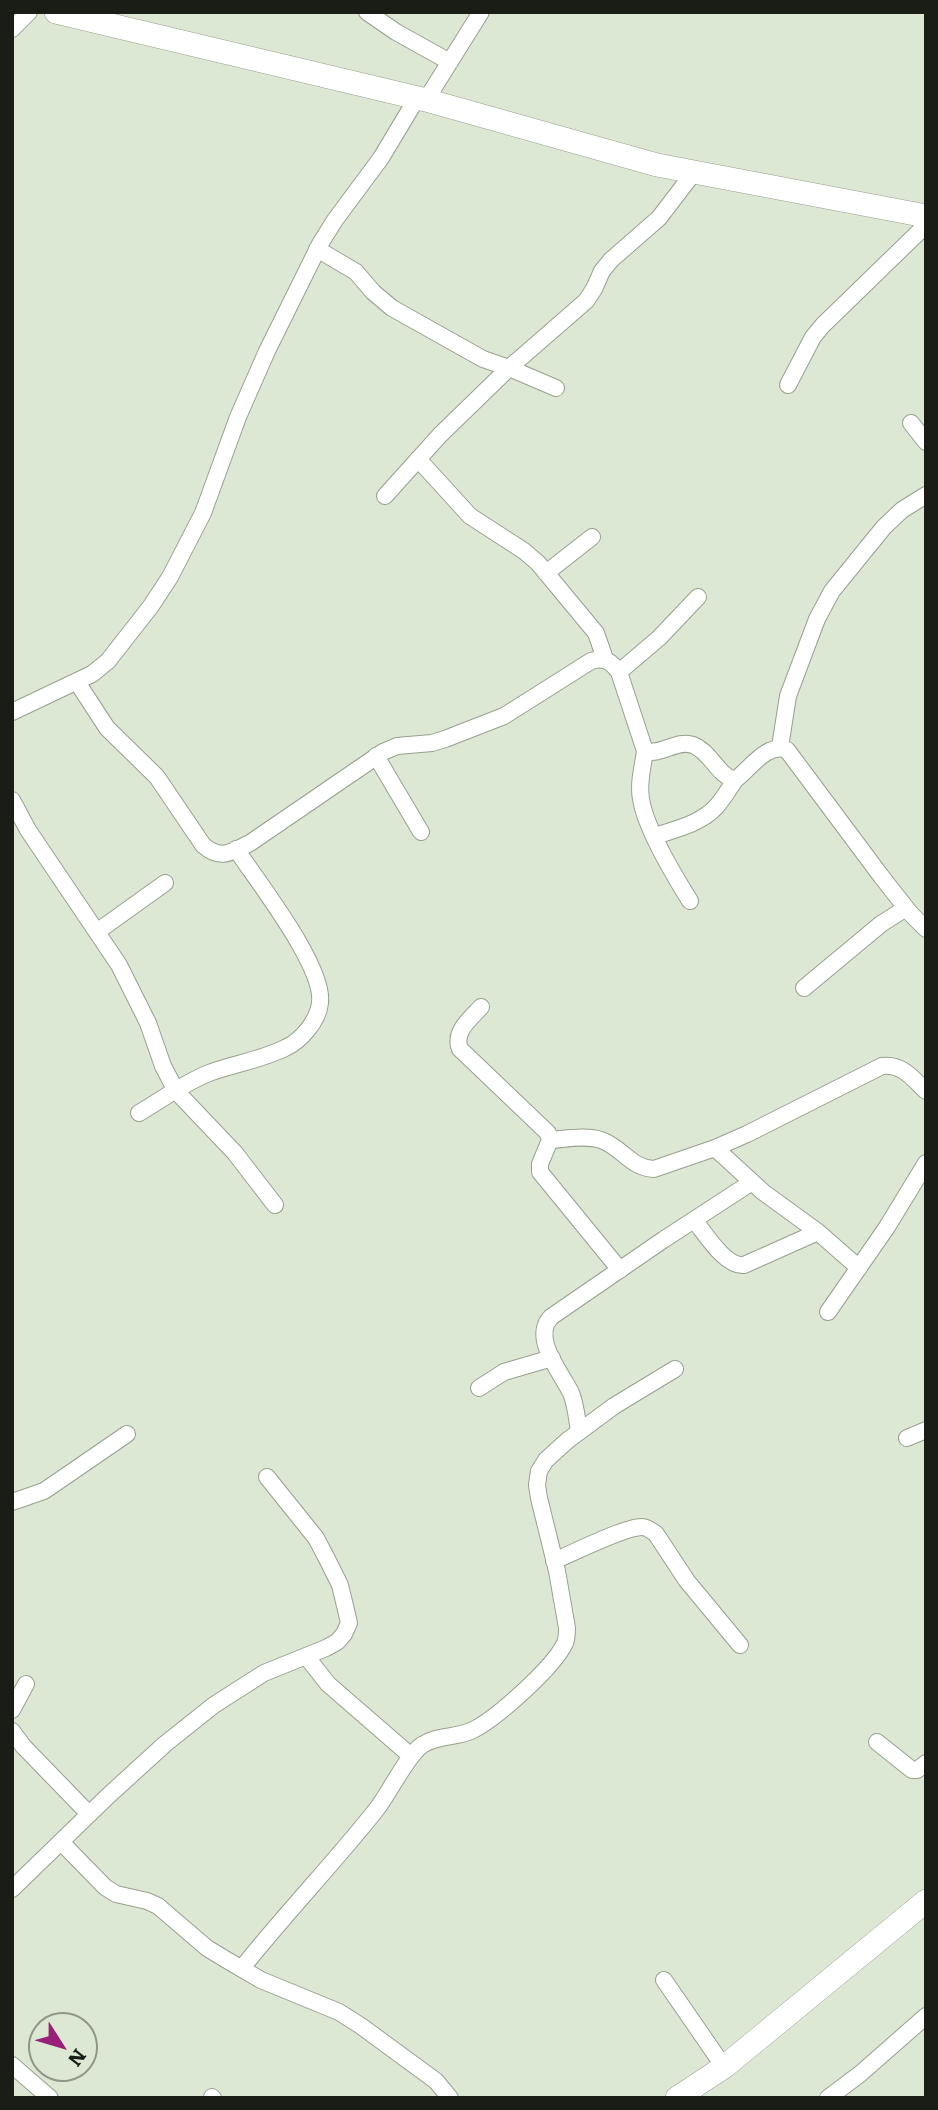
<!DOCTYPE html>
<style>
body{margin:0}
#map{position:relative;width:938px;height:2110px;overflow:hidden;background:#dce8d4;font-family:Literata,serif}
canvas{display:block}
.frame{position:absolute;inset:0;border:14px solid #191d16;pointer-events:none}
.north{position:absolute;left:28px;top:2012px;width:70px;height:70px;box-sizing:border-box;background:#dce8d4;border:2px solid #8e9788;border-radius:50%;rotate:127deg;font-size:19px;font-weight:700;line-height:28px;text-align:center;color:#191d16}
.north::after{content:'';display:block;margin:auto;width:24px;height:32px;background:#9a1f78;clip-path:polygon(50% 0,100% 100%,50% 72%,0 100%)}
</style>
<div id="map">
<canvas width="938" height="2110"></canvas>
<div class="frame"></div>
<div class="north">N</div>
</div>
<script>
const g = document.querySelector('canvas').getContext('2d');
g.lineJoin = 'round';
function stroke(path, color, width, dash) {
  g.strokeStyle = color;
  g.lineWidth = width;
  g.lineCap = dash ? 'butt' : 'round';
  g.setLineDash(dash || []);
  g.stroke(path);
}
const minor = new Path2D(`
 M367,12L396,32L450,62
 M12,29L29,12
 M426,100L481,12
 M317,249L356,272L373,292L392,308L483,359L509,368L556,388
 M788,385L813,337L823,325L926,225
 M911,423L926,442
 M418,459L470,516L524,551L538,563L596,633L605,659
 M385,496L440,435L509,368L586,301L594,289L602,271L611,260L659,218L695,171
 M546,573L592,537
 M619,672L659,638L698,597
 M77,682L107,728L157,777L203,845C221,861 231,852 250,843L383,752L397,746L432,743L445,739L504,716L591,661C604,657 611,661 619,672L645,751C661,756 677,739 693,745C711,752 717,775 735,780C750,769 767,742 787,750L881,876L910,913L926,929
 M12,712L92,674L108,661L151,606L170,577L203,513L238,417L267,351L320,244L335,220L381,158L417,98
 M780,747L788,696L817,619L832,591L884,527L902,510L926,495
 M645,751C643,766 638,783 641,799C645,827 675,877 690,901
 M376,756L421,832
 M12,800L28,830L119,965L148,1023L163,1066L176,1091L235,1153L275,1205
 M655,836C676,829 700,824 716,807C723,799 729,789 735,780
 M98,931L165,883
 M804,988L881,924L906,908
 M481,1007C470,1019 453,1032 460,1049L548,1133L550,1140L540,1164V1172L620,1270
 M139,1113C161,1100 184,1083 209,1073C233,1064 261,1060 285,1048C301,1041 318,1021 320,1003C325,967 257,881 236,849
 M550,1140C566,1139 586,1135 601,1140C622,1147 630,1168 654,1169L715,1148L747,1134L882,1066C902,1063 913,1079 926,1091
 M715,1148L763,1192L818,1232L859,1268
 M694,1220C705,1233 725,1267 744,1265L818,1232
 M828,1312L887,1227L926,1163
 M479,1388L504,1372L552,1358
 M579,1432C577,1419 576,1405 571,1393C561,1372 531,1338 551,1317L663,1240L752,1182
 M907,1438L926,1430
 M12,1502L44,1491L127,1434
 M554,1561C573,1553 624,1527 642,1527C647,1527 652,1531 656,1534L687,1581L740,1645
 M306,1656L328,1684L411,1756
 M12,1710L26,1684
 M12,1731L23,1746L89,1814
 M877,1742L912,1770H917L926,1763
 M61,1842L105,1887L116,1894L147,1901L158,1906L207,1948L225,1959L261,1980L339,2012L361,2026L436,2081L450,2098
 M12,1889L108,1796L165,1744L214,1705L264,1673L326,1648L337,1642L344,1634L349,1623L346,1610L340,1585L326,1557L316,1538L267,1477
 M242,1968C285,1914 333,1864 376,1810C390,1792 406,1757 422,1745C437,1735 457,1738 473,1730C497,1718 554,1667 565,1643C567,1638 567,1633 567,1628L557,1571L539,1498L537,1485L539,1471L546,1460L568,1440L614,1406L675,1369
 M664,1980L724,2067
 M12,2065L50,2098
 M212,2097L213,2098
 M828,2098L860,2074L926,2016`);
const secondary = new Path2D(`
 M56,12L426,100L657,165L926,216
 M677,2098L724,2067L926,1901`);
stroke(minor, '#96a18e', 18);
stroke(secondary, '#96a18e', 24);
stroke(minor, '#fff', 16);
stroke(secondary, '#fff', 23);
</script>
